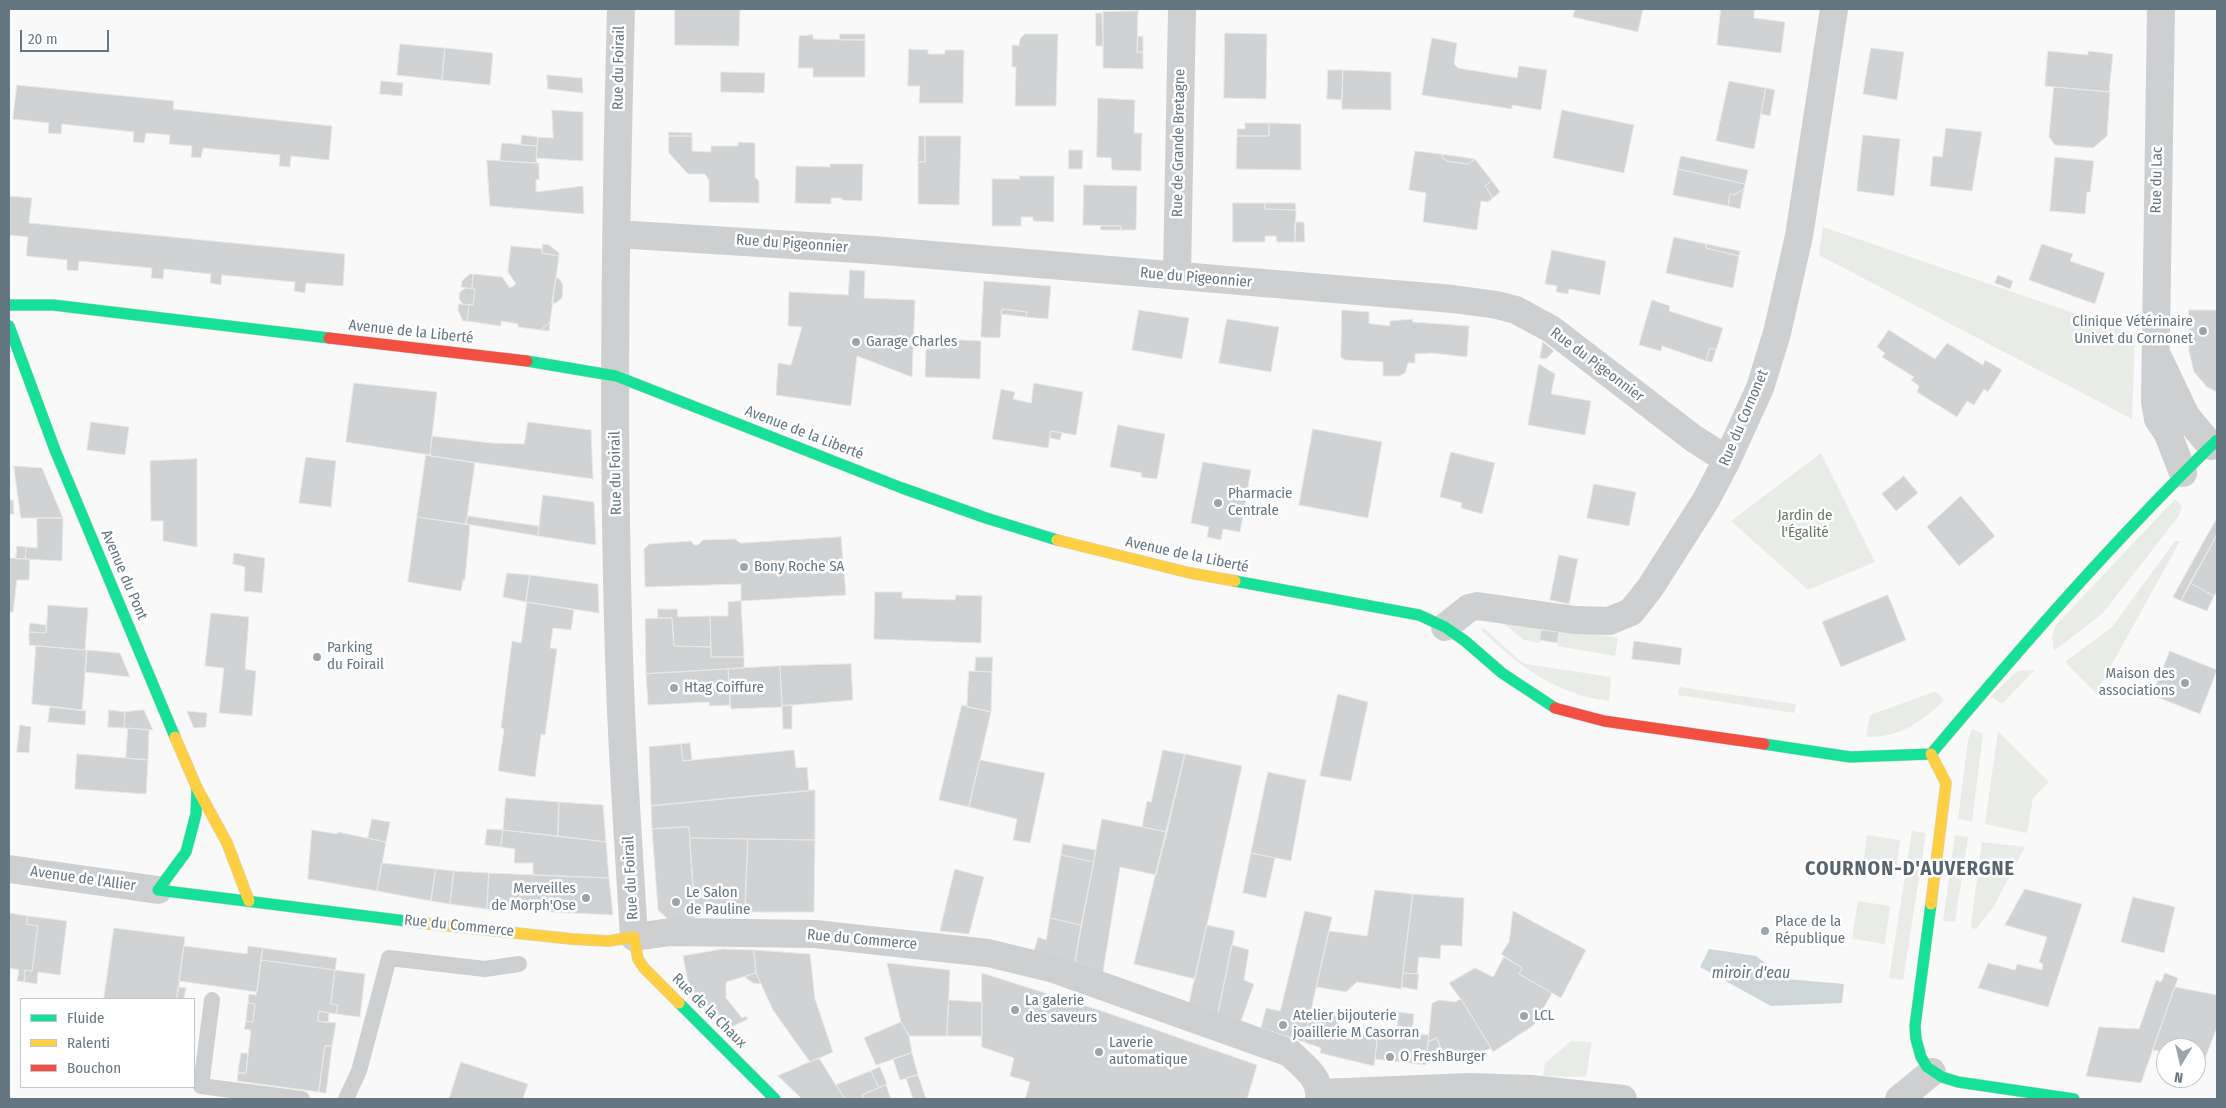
<!DOCTYPE html>
<meta charset="utf-8">
<style>
body{margin:0}
#map{position:relative;width:2226px;height:1108px;overflow:hidden;background:#f9f9f9;font-family:"Fira Sans Condensed",sans-serif}
canvas{display:block}
.frame{position:absolute;inset:0;border:10px solid #657683;pointer-events:none}
.legend{position:absolute;left:20px;top:998px;width:175px;height:90px;box-sizing:border-box;background:#fff;border:1px solid #c1c8cd;margin:0;padding:6px 9px;list-style:none;font-size:15px;color:#657683}
.legend li{display:flex;align-items:center;gap:10px;height:25px}
.legend b{width:25px;border:1px solid #c1c8cd}
.north{position:absolute;left:2156px;top:1038px;width:50px;height:50px;box-sizing:border-box;background:#fff;border:1px solid #c1c8cd;border-radius:50%;rotate:189deg;font-size:14px;font-weight:700;line-height:20px;text-align:center;color:#657683}
.north::after{content:'';display:block;margin:auto;width:18px;height:22px;background:#99a4ac;clip-path:polygon(50% 0,100% 100%,50% 72%,0 100%)}
.scale{position:absolute;left:20px;top:30px;width:89px;height:22px;box-sizing:border-box;border:2px solid #657683;border-top:0;padding-left:6px;font-size:15px;line-height:18px;white-space:nowrap;color:#657683;-webkit-text-stroke:4px #fff;paint-order:stroke}
</style>
<div id="map">
<canvas width="2226" height="1108"></canvas>
<div class="frame"></div>
<ul class="legend">
<li><b style="height:6px;background:#16e098"></b>Fluide</li>
<li><b style="height:6px;background:#ffcf43"></b>Ralenti</li>
<li><b style="height:6px;background:#f24e42"></b>Bouchon</li>
</ul>
<div class="north">N</div>
<div class="scale">20 m</div>
</div>
<script>
const g = document.querySelector('canvas').getContext('2d');
g.lineJoin = 'round';
function paint(path, color) {
  g.fillStyle = color;
  g.fill(path, 'evenodd');
}
function stroke(path, color, width, dash) {
  g.strokeStyle = color;
  g.lineWidth = width;
  g.lineCap = dash ? 'butt' : 'round';
  g.setLineDash(dash || []);
  g.stroke(path);
}
function label(font, color, halo, rows, align = 'center') {
  g.font = font + ' "Fira Sans Condensed",sans-serif';
  g.lineWidth = 5;
  g.setLineDash([]);
  g.textBaseline = 'middle';
  g.strokeStyle = halo;
  g.fillStyle = color;
  for (const [text, x, y, turn = 0] of rows) {
    g.save();
    g.translate(x, y);
    g.rotate((+turn || 0) * Math.PI / 180);
    g.textAlign = isNaN(turn) ? turn : align;
    if (halo) g.strokeText(text, 0, 0);
    g.fillText(text, 0, 0);
    g.restore();
  }
}
const green = new Path2D(`
 M1823,227L2135,334L2132,419L1819,255Z
 M1821,453L1875,562L1808,590L1731,521Z
 M2175,499L2182,506L2178,517L2103,613L2054,651L2052,637L2056,625Z
 M2175,541H2180L2096,693L2065,662L2112,627Z
 M1503,620L1618,638L1615,656L1557,646L1558,632L1541,630L1540,643L1524,640L1503,623Z
 M1484,628L1520,661L1526,664L1611,677L1609,701C1557,695 1517,665 1481,630Z
 M2035,670L2002,704L1991,696L2018,671Z
 M1679,687L1796,704L1794,713L1678,695Z
 M1934,692L1938,693L1944,700C1922,722 1899,738 1866,737L1870,715Z
 M1972,729L1983,734L1972,821L1958,819L1968,740Z
 M1998,731L2049,782L2033,798L2027,833L1985,824Z
 M1912,831L1926,833L1903,980L1889,978Z
 M1867,835L1900,840L1895,879L1862,874Z
 M1955,835L1968,837L1955,922L1943,921Z
 M1982,842L2025,847L1994,906L1976,929L1972,928L1971,924Z
 M1858,901L1890,906L1885,944L1852,939Z
 M1571,1041L1592,1042L1586,1077L1543,1076L1545,1063Z`);
const water = new Path2D(`
 M1709,949L1756,956L1786,979L1844,984L1842,1003L1771,1006L1700,967Z`);
const building = new Path2D(`
 M675,9H740L739,46L675,45Z
 M1575,9H1643L1638,32L1573,17Z
 M1721,9H1754V18L1785,22L1781,53L1717,45Z
 M1138,11L1137,52H1143V69L1103,68V12Z
 M1096,13H1102L1103,46H1096Z
 M1225,33L1267,34L1266,99L1224,98Z
 M840,34H865V40H840Z
 M1025,34H1058L1056,106H1015L1016,67H1012V45L1019,46L1020,39Z
 M813,35V39L865,40V77H813V68H798L799,36Z
 M1143,36V52H1137L1138,37Z
 M1432,38L1457,43L1454,64L1458,68L1517,78L1519,66L1547,70L1541,110L1512,105V109L1422,95Z
 M400,44L445,48L442,80L397,75Z
 M445,48L493,53L490,85L442,80Z
 M1871,48L1904,52L1897,100L1863,94Z
 M909,49L928,50V54H945V50H964L963,103H919L920,86H908Z
 M2048,51L2088,55V51L2113,54L2109,92L2045,86Z
 M1328,70H1343L1342,100L1327,99Z
 M1343,70L1391,72V110L1342,109Z
 M721,72L765,73L764,93L721,92Z
 M547,75L582,78L583,93L548,89Z
 M381,81L403,83L402,96L380,94Z
 M1729,81L1766,88L1754,149L1716,141Z
 M17,85L174,101L173,109L332,126L329,160L291,156L290,167L279,166L280,155L203,148L201,158L191,157L192,146L169,144L170,135L146,133L144,143L133,142L134,132L62,124L61,134L48,133L49,123L13,119Z
 M2054,87L2110,92L2107,136L2093,148L2055,145L2049,137Z
 M1766,88L1775,90L1770,116L1761,114Z
 M1098,98L1135,100L1134,133H1142L1141,171L1112,170L1111,158L1097,157Z
 M552,110L583,112V161L536,158L538,137L553,138Z
 M1562,110L1634,125L1624,173L1553,158Z
 M1245,123H1269V136H1237V129H1245Z
 M1269,123L1301,124V170L1236,169L1237,136H1269Z
 M1946,128L1982,132L1972,191L1930,186L1933,156L1942,157Z
 M669,132L692,133V136H669Z
 M522,135L538,137L537,146L521,145Z
 M1863,135L1900,139L1894,196L1857,191Z
 M669,136H692V151L711,152V146H738V142L755,143V177L759,181V203L709,202V180L705,174H688L669,153Z
 M919,136H925V162H918Z
 M925,136H961L959,205L918,204V162H925Z
 M502,143L537,146L536,163L500,161Z
 M1069,150H1083L1082,169H1069Z
 M1415,151L1441,154L1446,161L1468,164L1475,159L1492,181L1485,186L1493,198L1488,202L1481,201L1477,230L1423,222L1426,193L1409,190Z
 M1441,154L1475,159L1468,164L1446,161Z
 M1681,156L1748,170L1745,184L1678,169Z
 M2055,157L2094,161L2090,192H2087L2085,214L2050,211Z
 M487,160L539,163V180L536,179V192L583,186L584,214L490,206Z
 M830,164H863L862,201L842,200V198H831V204L795,203L796,166L830,167Z
 M1678,169L1745,184L1744,189L1734,195L1730,194L1728,206L1673,195Z
 M1019,176H1054V222L1033,221V217H1021V226H992V179H1020Z
 M1492,181L1500,192L1493,198L1485,186Z
 M1084,185L1137,186L1136,230H1121V226L1083,225Z
 M1744,189L1740,209L1728,206L1730,194L1734,195Z
 M9,196L32,198L29,223L345,254L343,286L306,283L305,293L294,291L295,282L222,275L221,285L210,283L211,274L164,269L163,279L151,278L152,268L79,261L78,271L67,270V260L26,256L28,237L9,235Z
 M1233,203H1265V209L1296,210L1295,242H1277L1276,236H1265V242H1233Z
 M1265,203H1295L1296,210L1265,209Z
 M1295,222H1304L1305,242H1295Z
 M1101,226H1121V230H1101Z
 M1674,237L1706,244V248L1739,256L1733,288L1666,273Z
 M543,244L549,245L559,253V256L542,253Z
 M1706,244L1740,251L1739,256L1706,248Z
 M2042,244L2073,254L2070,261L2105,273L2095,304L2029,280Z
 M511,246L543,249L542,253L559,256L550,322L541,330L518,327V324L501,321V326L467,321L469,305H473L475,289H472L473,274L502,277L510,288L516,284L508,272Z
 M1552,250L1606,261L1600,295L1569,289L1568,294L1556,292L1557,286L1545,284Z
 M850,270L865,271L864,298L915,300L912,377L857,356L851,406L776,395L778,363L791,365L802,327L788,326L789,292L848,295Z
 M470,274H473L472,289L461,287L462,281Z
 M1998,275L2013,281L2010,289L1995,283Z
 M556,278H559L563,285L562,298L556,303H552Z
 M984,281L1051,286L1048,319L1026,317L1027,312L1002,309L1000,338L981,337Z
 M466,288L475,289L473,305L463,304L459,299L460,292Z
 M1652,300L1670,306L1669,311L1723,328L1716,350L1710,348L1706,361L1662,346L1661,351L1639,345Z
 M459,304L469,305L467,321H463L458,310Z
 M1002,309L1027,312L1026,317L1001,314Z
 M1139,310L1189,318L1182,359L1132,350Z
 M1342,310L1369,312V323L1373,324L1390,326V321L1412,319L1413,322L1469,326L1467,357L1432,353L1415,354V363H1408L1405,373L1399,376H1383V362L1345,360L1341,357Z
 M2189,310H2217V392L2207,387L2194,372L2189,351Z
 M1227,319L1279,327L1271,372L1219,363Z
 M550,322L549,331L541,330Z
 M1889,330L1935,359L1947,343L1983,365L1985,360L2002,370L1988,392L1984,389L1974,405L1967,401L1957,417L1917,392L1919,386L1911,380L1914,377L1882,357L1885,353L1877,347Z
 M940,339L981,341L980,379L925,377L926,349H940Z
 M1543,342L1554,351L1546,359L1540,358Z
 M1710,348L1716,350L1712,362L1706,361Z
 M1539,364L1555,374L1551,394L1591,401L1585,435L1528,425Z
 M354,383L437,392L430,455L346,442Z
 M1034,383L1083,392L1076,435L1051,431L1048,448L992,439L1001,389L1015,392L1013,399L1031,403Z
 M91,422L129,427L125,455L87,450Z
 M528,422L591,430L593,479L430,456L432,436L491,443L524,444Z
 M1118,425L1165,434L1157,479L1141,477L1142,473L1110,467Z
 M1313,429L1382,442L1368,518L1299,505Z
 M1051,431L1062,433L1060,440L1050,438Z
 M1451,452L1495,463L1482,514L1461,508L1462,503L1440,497Z
 M426,455L475,463L466,524L417,517Z
 M306,457L336,461L331,507L299,503Z
 M197,459V547L163,541V521H151L150,461Z
 M1203,462L1251,470L1240,532L1223,529L1221,540L1207,537L1209,527L1191,523Z
 M14,466L42,468L63,518H21Z
 M1904,476L1918,493L1896,511L1882,494Z
 M1594,484L1636,492L1629,526L1587,518Z
 M543,495L594,502L596,545L538,536Z
 M1961,496L1995,536L1959,566L1927,527Z
 M9,500H13L14,514H9Z
 M468,516L539,526L538,536L466,524Z
 M417,517L470,525L465,580H463L461,591L408,582Z
 M37,518H63L62,561L25,559L26,547L37,548Z
 M2217,518V535L2181,601L2173,597Z
 M2217,535V591L2214,596L2190,583Z
 M841,537L846,595L741,601V584L645,587L644,549L649,544L691,541L694,545H698L703,540L735,539L740,543Z
 M17,546L26,547L25,559H16Z
 M234,553L265,558L262,593L244,591L245,567L233,564Z
 M1559,555L1578,559L1569,604L1550,600Z
 M9,558L30,559L29,580H17L13,612H9Z
 M507,573L530,575L526,602L503,597Z
 M530,575L598,584L599,613L526,602Z
 M2190,583L2214,596L2207,611L2181,601Z
 M875,592H902V598L955,600L956,595L982,596L981,643L874,639Z
 M1888,595L1906,640L1841,667L1822,622Z
 M741,601L744,657H711L710,616H728V602Z
 M527,602L574,610L571,630L553,628L550,648L557,649L545,735L541,734L535,777L498,771L504,729L501,728L512,641L521,643Z
 M48,605L88,608L85,650L29,645V632L46,633Z
 M658,609H677L678,617L710,616L711,647L674,646L672,618H658Z
 M211,613L249,617L245,669L256,671L252,716L219,713L224,668L205,666Z
 M672,618L674,646L711,647V657H744V668L646,674L645,619Z
 M30,623L46,625V633L29,632Z
 M1541,630L1559,632L1557,643L1540,640Z
 M1634,641L1682,648L1680,665L1632,659Z
 M36,646L87,650L82,710L32,704Z
 M87,650L120,653L130,677L85,672Z
 M2170,651L2217,670L2200,714L2152,695Z
 M976,657H993L992,672L975,671Z
 M851,664L853,700L782,706L780,666Z
 M780,666L782,707L731,709L728,669Z
 M728,669L730,705L709,706V702L648,705L646,674Z
 M969,671L992,672L991,712L967,707Z
 M1338,694L1368,702L1351,781L1320,776Z
 M792,705V729H783L782,706Z
 M962,705L991,712L969,807L939,800Z
 M50,707L86,711L85,725L48,722Z
 M109,710L125,712L124,728L108,727Z
 M144,710L153,730L124,728L125,712Z
 M187,711L207,713L206,727L194,728Z
 M20,725L31,727L29,753L17,752Z
 M128,728L149,730L148,760L126,758Z
 M690,743L692,760L683,761L681,744Z
 M681,744L683,761L794,750L796,768L807,767L809,791L651,806L649,747Z
 M1163,750L1185,754L1167,832L1142,827L1147,801L1151,802Z
 M77,754L148,760L146,794L75,789Z
 M1185,754L1242,766L1195,979L1134,964Z
 M980,760L1045,773L1030,843L1013,840L1017,819L969,807Z
 M1268,772L1306,780L1291,861L1251,853Z
 M815,790V840L690,838L689,827L652,829L651,806Z
 M506,798L559,802L558,836L503,830Z
 M559,802L603,805L606,842L558,836Z
 M372,819L390,822L386,842L368,838Z
 M1102,819L1167,832L1156,875L1120,867L1103,972L1075,962Z
 M689,827L695,919H668L658,910L652,829Z
 M487,829L503,830L501,847L485,845Z
 M312,830L337,834L338,832L386,842L377,891L308,879Z
 M503,830L606,842L609,878L533,875V863H514L515,849L501,847Z
 M690,838L748,839L745,912L695,911Z
 M748,839L815,840L814,912H745Z
 M1063,844L1096,850L1094,862L1061,855Z
 M1251,853L1275,858L1266,898L1243,893Z
 M1061,855L1094,862L1081,925L1050,918Z
 M382,863L436,869L431,901L377,891Z
 M436,869L454,871L450,904L431,901Z
 M955,869L984,877L969,934L940,931Z
 M454,871L489,873L487,909L450,904Z
 M489,873L609,878L613,915L487,909Z
 M2025,889L2082,904L2048,1007L1978,988L1988,963L2015,970L2017,964L2042,970L2043,964L2039,962L2047,937L2005,925Z
 M1375,890L1413,894L1401,989L1357,982L1346,992L1316,987L1329,931L1367,936Z
 M1413,894L1464,898L1462,946L1441,945L1440,959L1419,957L1417,974L1403,973Z
 M2133,897L2175,907L2164,953L2121,942Z
 M1305,911L1332,917L1304,1042L1261,1028L1266,1008L1280,1011Z
 M1513,911L1586,950L1561,998L1519,974L1522,968L1501,954L1509,942Z
 M9,913L28,916L27,924L38,926L32,971L25,970L24,982L17,981L19,970L9,968Z
 M28,916L67,921L60,975L38,972L37,984L24,982L25,970L32,971L38,926L27,924Z
 M1050,918L1081,925L1075,962L1034,951L1038,937L1046,940Z
 M1207,925L1235,931L1218,1014L1189,1004Z
 M114,928L185,937L177,999H104Z
 M1232,945L1249,950L1244,980L1254,984L1241,1021L1218,1014Z
 M184,946L247,954L248,946L263,948L257,992L179,981Z
 M263,948L337,958L335,970L261,960Z
 M723,949L754,950L756,973L726,982V998L742,1018L746,1016L748,1019L729,1028L689,987L683,956Z
 M754,950L810,954L815,999L833,1052L810,1062L773,1010L756,973Z
 M1504,957L1522,968L1519,974L1552,993L1534,1025L1493,1052L1465,1005L1449,983L1475,968L1493,977Z
 M261,960L335,970L331,1004L338,1005L336,1014L319,1011L318,1021L336,1023L332,1046H325L319,1092L237,1081L238,1073H246L251,1030L244,1029L246,1021L253,1022L255,1004L248,1003L249,994L256,995Z
 M887,963L950,970L947,1036H909L901,1022Z
 M335,970L365,974L360,1017L336,1014L338,1005L331,1004Z
 M756,973L761,984L753,983L745,977Z
 M982,973L1102,1011L1257,1065L1247,1099H1025L1030,1082L1010,1076L1014,1058L982,1047Z
 M1403,973L1419,974L1417,990L1402,987Z
 M2165,973L2178,978L2141,1083L2086,1076L2099,1027L2139,1029L2156,980L2161,982Z
 M178,987L186,988L184,999H177Z
 M2175,987L2217,995V1027L2205,1059L2196,1057V1048H2166V1052L2153,1050Z
 M1461,999L1491,1048L1470,1059L1468,1055L1457,1059L1445,1060L1437,1038L1428,1042L1432,1003L1439,1000L1455,1002Z
 M949,1000L982,1002V1036H947Z
 M248,1003L255,1004L253,1022L246,1021Z
 M1311,1010L1340,1017L1337,1028L1378,1033L1374,1066L1320,1053L1321,1048L1304,1042Z
 M319,1011L329,1013L328,1023L318,1021Z
 M1399,1012L1414,1014L1412,1034L1429,1035L1426,1065L1375,1059L1378,1033H1396Z
 M901,1022L909,1036L912,1053L876,1065L864,1038Z
 M1437,1038L1445,1060L1426,1062L1428,1042Z
 M325,1046H332L326,1093L319,1092Z
 M241,1053H248L246,1073H238Z
 M912,1053L918,1075L900,1080L893,1059Z
 M819,1058L832,1079L845,1099H802L778,1076Z
 M461,1062L528,1084L523,1098L527,1099H449Z
 M880,1067L887,1084L879,1088L871,1071Z
 M871,1071L879,1088L862,1095L864,1099H845L836,1085Z
 M918,1075L926,1099H913L906,1078Z
 M886,1085L891,1099H864L862,1095Z`);
const lane = new Path2D(`
 M212,1000L201,1086L302,1099
 M346,1099L359,1071L389,958L485,969L519,964`);
const street = new Path2D(`
 M621,9C615,234 612,460 620,685C623,769 629,853 634,937L671,932L815,934L988,953L1054,969L1290,1053C1303,1066 1322,1078 1319,1099
 M2161,9L2155,402L2158,419L2168,434L2183,473
 M616,234L873,250L1453,299L1497,305L1516,310L1551,329L1693,438L1727,460
 M1177,276L1182,9
 M2158,357L2186,416L2211,446
 M1445,627L1469,608L1477,606L1575,620L1609,621L1631,612L1650,588L1706,500L1727,460L1760,388L1777,333L1799,236L1834,9
 M9,869L158,890
 M1320,1093L1470,1087L1531,1089L1623,1099
 M1899,1099L1932,1072`);
const fast = new Path2D(`
 M9,305H53L329,338
 M9,326L55,450L175,737
 M527,361L616,376L902,488L986,518L1057,540
 M1235,581L1419,615L1445,627L1465,641L1502,673L1555,708
 M1764,744L1850,757L1931,754C2022,646 2115,539 2217,440
 M197,788L196,814L186,852L158,890L422,923
 M1931,904L1915,1026L1916,1039L1921,1057L1927,1067L1942,1077L1958,1082L2074,1099
 M679,1003L775,1099`);
const slow = new Path2D(`
 M1057,540L1190,573L1235,581
 M175,737L197,788L227,843L249,901
 M1931,904L1946,783L1931,754
 M422,923L572,939L608,941L634,937L638,959L644,968L679,1003`);
const jam = new Path2D(`
 M329,338L527,361
 M1555,708L1604,721L1764,744`);
const markers = [
 [2203,331,5,"#99a4ac"],
 [856,342,5,"#99a4ac"],
 [1218,503,5,"#99a4ac"],
 [744,567,5,"#99a4ac"],
 [317,657,5,"#99a4ac"],
 [2185,683,5,"#99a4ac"],
 [674,688,5,"#99a4ac"],
 [586,898,5,"#99a4ac"],
 [676,902,5,"#99a4ac"],
 [1765,931,5,"#99a4ac"],
 [1015,1010,5,"#99a4ac"],
 [1524,1016,5,"#99a4ac"],
 [1283,1025,5,"#99a4ac"],
 [1099,1052,5,"#99a4ac"],
 [1390,1057,5,"#99a4ac"]
];
const streetNames = [
 ["Rue du Foirail",619,68,-89],
 ["Rue de Grande Bretagne",1179,143,-89],
 ["Rue du Lac",2157,180,-89],
 ["Rue du Pigeonnier",792,244,4],
 ["Rue du Pigeonnier",1196,278,5],
 ["Avenue de la Liberté",411,332,6],
 ["Rue du Pigeonnier",1597,365,37],
 ["Rue du Cornonet",1744,418,-67],
 ["Avenue de la Liberté",804,433,21],
 ["Rue du Foirail",616,473,-91],
 ["Avenue de la Liberté",1187,555,12],
 ["Avenue du Pont",124,575,67],
 ["Rue du Foirail",631,878,-93],
 ["Avenue de l'Allier",83,879,8],
 ["Rue du Commerce",459,926,6],
 ["Rue du Commerce",862,940,5],
 ["Rue de la Chaux",709,1011,45]
];
const poiNames = [
 ["Clinique Vétérinaire",2193,322,"right"],
 ["Univet du Cornonet",2193,339,"right"],
 ["Garage Charles",866,342],
 ["Pharmacie",1228,494],
 ["Centrale",1228,511],
 ["Bony Roche SA",754,567],
 ["Parking",327,648],
 ["du Foirail",327,665],
 ["Maison des",2175,674,"right"],
 ["associations",2175,691,"right"],
 ["Htag Coiffure",684,688],
 ["Merveilles",576,889,"right"],
 ["de Morph'Ose",576,906,"right"],
 ["Le Salon",686,893],
 ["de Pauline",686,910],
 ["Place de la",1775,922],
 ["République",1775,939],
 ["La galerie",1025,1001],
 ["des saveurs",1025,1018],
 ["Atelier bijouterie",1293,1016],
 ["joaillerie M Casorran",1293,1033],
 ["LCL",1534,1016],
 ["Laverie",1109,1043],
 ["automatique",1109,1060],
 ["O FreshBurger",1400,1057]
];
const parkNames = [
 ["Jardin de",1805,516],
 ["l'Égalité",1805,533]
];
const waterNames = [
 ["miroir d'eau",1751,974]
];
const districtNames = [
 ["COURNON-D'AUVERGNE",1910,869]
];
paint(green, '#e8ebe6');
paint(water, '#ced6d9');
paint(building, '#d0d2d3');
stroke(building, '#e8e8e8', 1);
stroke(fast, '#d5d6d7', 12);
stroke(slow, '#d5d6d7', 12);
stroke(jam, '#d5d6d7', 12);
stroke(lane, '#cecfd0', 16);
stroke(street, '#cecfd0', 28);
stroke(fast, '#16e098', 11);
stroke(slow, '#ffcf43', 11);
stroke(jam, '#f24e42', 11);
for (const [x, y, r, color] of markers) {
  const dot = new Path2D();
  dot.arc(x, y, r, 0, 2 * Math.PI);
  g.fillStyle = color;
  g.fill(dot);
  stroke(dot, '#fff', 2);
}
label('15px', '#657683', '#fff', streetNames);
label('15px', '#657683', '#fff', poiNames, 'left');
label('15px', '#687a64', '#fff', parkNames);
label('italic 16px', '#60757c', '#fff', waterNames);
g.letterSpacing = '1px';
label('bold 20px', '#57646e', '#fff', districtNames);
g.letterSpacing = '0px';
</script>
